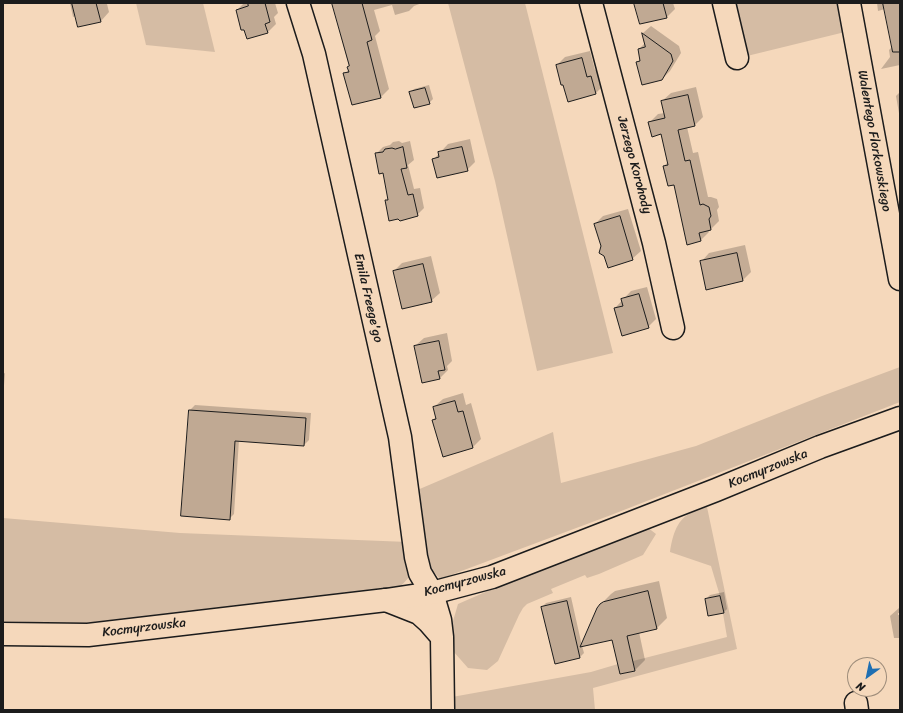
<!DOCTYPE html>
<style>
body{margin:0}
#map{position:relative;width:903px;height:713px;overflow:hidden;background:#f5d8bb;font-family:Sriracha,sans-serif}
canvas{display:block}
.frame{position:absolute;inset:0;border:4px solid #1c1c1c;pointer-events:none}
.north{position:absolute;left:847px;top:657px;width:40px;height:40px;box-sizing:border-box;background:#f5d8bb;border:1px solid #9e8d7b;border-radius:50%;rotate:213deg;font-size:11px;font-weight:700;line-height:16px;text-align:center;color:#1c1c1c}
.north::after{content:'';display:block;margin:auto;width:14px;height:18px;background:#1f6fb2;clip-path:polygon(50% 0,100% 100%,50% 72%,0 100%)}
</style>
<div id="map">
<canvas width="903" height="713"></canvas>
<div class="frame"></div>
<div class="north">N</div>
</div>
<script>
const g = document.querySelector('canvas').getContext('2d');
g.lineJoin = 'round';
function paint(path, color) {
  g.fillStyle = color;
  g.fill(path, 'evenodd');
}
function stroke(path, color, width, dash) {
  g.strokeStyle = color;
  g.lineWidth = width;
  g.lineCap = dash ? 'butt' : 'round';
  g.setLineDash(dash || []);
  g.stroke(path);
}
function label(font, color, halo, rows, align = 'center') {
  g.font = font + ' Sriracha,sans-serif';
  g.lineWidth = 3;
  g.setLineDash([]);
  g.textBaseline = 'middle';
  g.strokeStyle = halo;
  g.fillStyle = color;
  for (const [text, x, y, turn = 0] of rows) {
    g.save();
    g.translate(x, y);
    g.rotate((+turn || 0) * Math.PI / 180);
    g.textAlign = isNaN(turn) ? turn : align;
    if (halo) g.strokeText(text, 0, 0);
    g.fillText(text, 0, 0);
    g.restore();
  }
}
const green = new Path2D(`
 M136,3H203L215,52L146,45Z
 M448,3H525L613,353L537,371L495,181Z
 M735,3H840L845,32L747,56Z
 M900,367V402L611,515L440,579L425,562L415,491L553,432L561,483L696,446L822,396Z
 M707,507L737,649L593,688L595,710H453L452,697L591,672L618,664L620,674L635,671L633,661L727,637L720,596L711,566L670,552C672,538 676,521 689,514C695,511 702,509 707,507Z
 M3,518L180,533L408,542L411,575L401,586L77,624L3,621Z
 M647,527L656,534L643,555L599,574L587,578L585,575L551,589L553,593L527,604L523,608L519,615L498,661L487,670L468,668L453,651L451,628L458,604L506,583Z`);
const shadow = new Path2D(`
 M70,3H108L107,4L109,12L101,21L79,26L76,16L73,17Z
 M244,3H275L278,13L274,17L276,24L268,32L237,10Z
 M333,3H422L414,6L409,11L395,15L392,5L374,10L380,31L375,36L389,89L381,97L352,104L345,74L349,69L350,65Z
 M636,3H673L675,9L667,17Z
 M877,3H900V65L881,69L890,57L889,50L893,46L885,9L878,11Z
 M651,26L679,46L681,53L670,71L662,79L638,62L641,59L639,49L645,43L643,33Z
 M590,51L595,70L599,69L604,85L596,93L557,65L565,57Z
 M429,85L433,99L429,103L410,92L414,89Z
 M696,87L703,117L695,125L687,127L693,153L698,152L708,197H711L717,199L719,207L717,210L719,221L711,229L708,230L709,232L701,240L688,244L674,183L664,166L668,162L662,133L649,123L658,114L665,113L662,101L671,93Z
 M900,92V119L896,96Z
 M470,139L475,162L467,170L434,159L448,144Z
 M399,141L402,143L410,141L414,160L408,165L414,189L420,188L424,208L417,215L386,201L389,198L384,172L376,154L383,147L390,145L393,142Z
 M628,209L641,251L632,259L602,246L595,224L603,216Z
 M745,245L751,272L743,280L707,288L701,262L709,253Z
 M431,256L440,293L431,301L394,271L402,263Z
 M647,287L656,319L648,327L615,308L631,291Z
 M447,333L452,361L447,366L448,370L439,379L415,346L424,338Z
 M5,373L3,398V374Z
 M463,393L466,405L471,403L481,439L473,447L433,420L437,416L434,407L443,399Z
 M195,405L311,413L309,440L304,445L239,440L234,514L229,519L190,410Z
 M659,581L667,618L657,628L639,632L645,660L635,670L621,673L613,638L582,646L584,653L580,657L542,607L546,603L571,597L582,646L600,605L611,594L615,591Z
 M724,592L727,609L723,613L706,599L710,595Z
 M899,608H900V613H898V615H900L899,641V638H894L890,616Z`);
const building = new Path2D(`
 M72,3H96L101,22L78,27Z
 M248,3H265L270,22L265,24L268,33L247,39L244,30H241L236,10L248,6Z
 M332,3H362L372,40L367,42L381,98L352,105L343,73L349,72L347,67L349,66Z
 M634,3H663L667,18L640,24Z
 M883,3H900V52H893Z
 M642,33L671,54L673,61L662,80L642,85L636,62L640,61L638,49L645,47Z
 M582,58L587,77L591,76L596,94L568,102L563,85H561L556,65Z
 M425,88L430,104L414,108L409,92Z
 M688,95L695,126L678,130L685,161L690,160L700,205L703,204L709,207L711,216L709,219L711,230L699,233L701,241L687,245L674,185L668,186L663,166L668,165L661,134L652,137L648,122L665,118L661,101Z
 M403,147L407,168L401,169L408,195L413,194L418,216L400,221L398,219L389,221L385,200H388L383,173L379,174L375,153L383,152L385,149L392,148L395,149Z
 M462,147L468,171L437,178L432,159L439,157L438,152Z
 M620,216L633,260L608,268L604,256L599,253L601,246L594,224Z
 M737,253L743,281L706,290L700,261Z
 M423,264L432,302L402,309L393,271Z
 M639,294L649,328L622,336L614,308L623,306L621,299Z
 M439,341L445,370L438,371L440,379L422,383L414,346Z
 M455,401L458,412L463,411L473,448L443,457L432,420L436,419L433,407Z
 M189,410L306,418L304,446L235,441L230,520L181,516Z
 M648,591L657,629L627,636L635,671L620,674L612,640L580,647L597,608L600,604L603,602Z
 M720,596L724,613L708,616L705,599Z
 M567,601L580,658L555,664L541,607Z`);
const minor = new Path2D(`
 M298,3L314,54L400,437L416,557L420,573L432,593L440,620L442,637L443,710
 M591,3L654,243L673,328
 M724,3L737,58
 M849,3L900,279
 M386,600L419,613L429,622L442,637
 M856,703L857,710`);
const major = new Path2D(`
 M3,634L88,635L386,600L432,593L492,577L716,490L820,447L900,418`);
const streetNames = [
 ["Walentego Florkowskiego",874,141,80],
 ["Jerzego Korohody",634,165,75],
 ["Emila Freege'go",368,298,77],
 ["Kocmyrzowska",768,469,-22],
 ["Kocmyrzowska",465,582,-15],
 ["Kocmyrzowska",144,628,-7]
];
paint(green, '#d5bca4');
paint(shadow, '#0003');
paint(building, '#c0a993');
stroke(building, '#1c1c1c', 1);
stroke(minor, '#1c1c1c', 25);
stroke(major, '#1c1c1c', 25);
stroke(minor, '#f5d8bb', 22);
stroke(major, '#f5d8bb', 22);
label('13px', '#1c1c1c', '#f5d8bb', streetNames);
</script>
